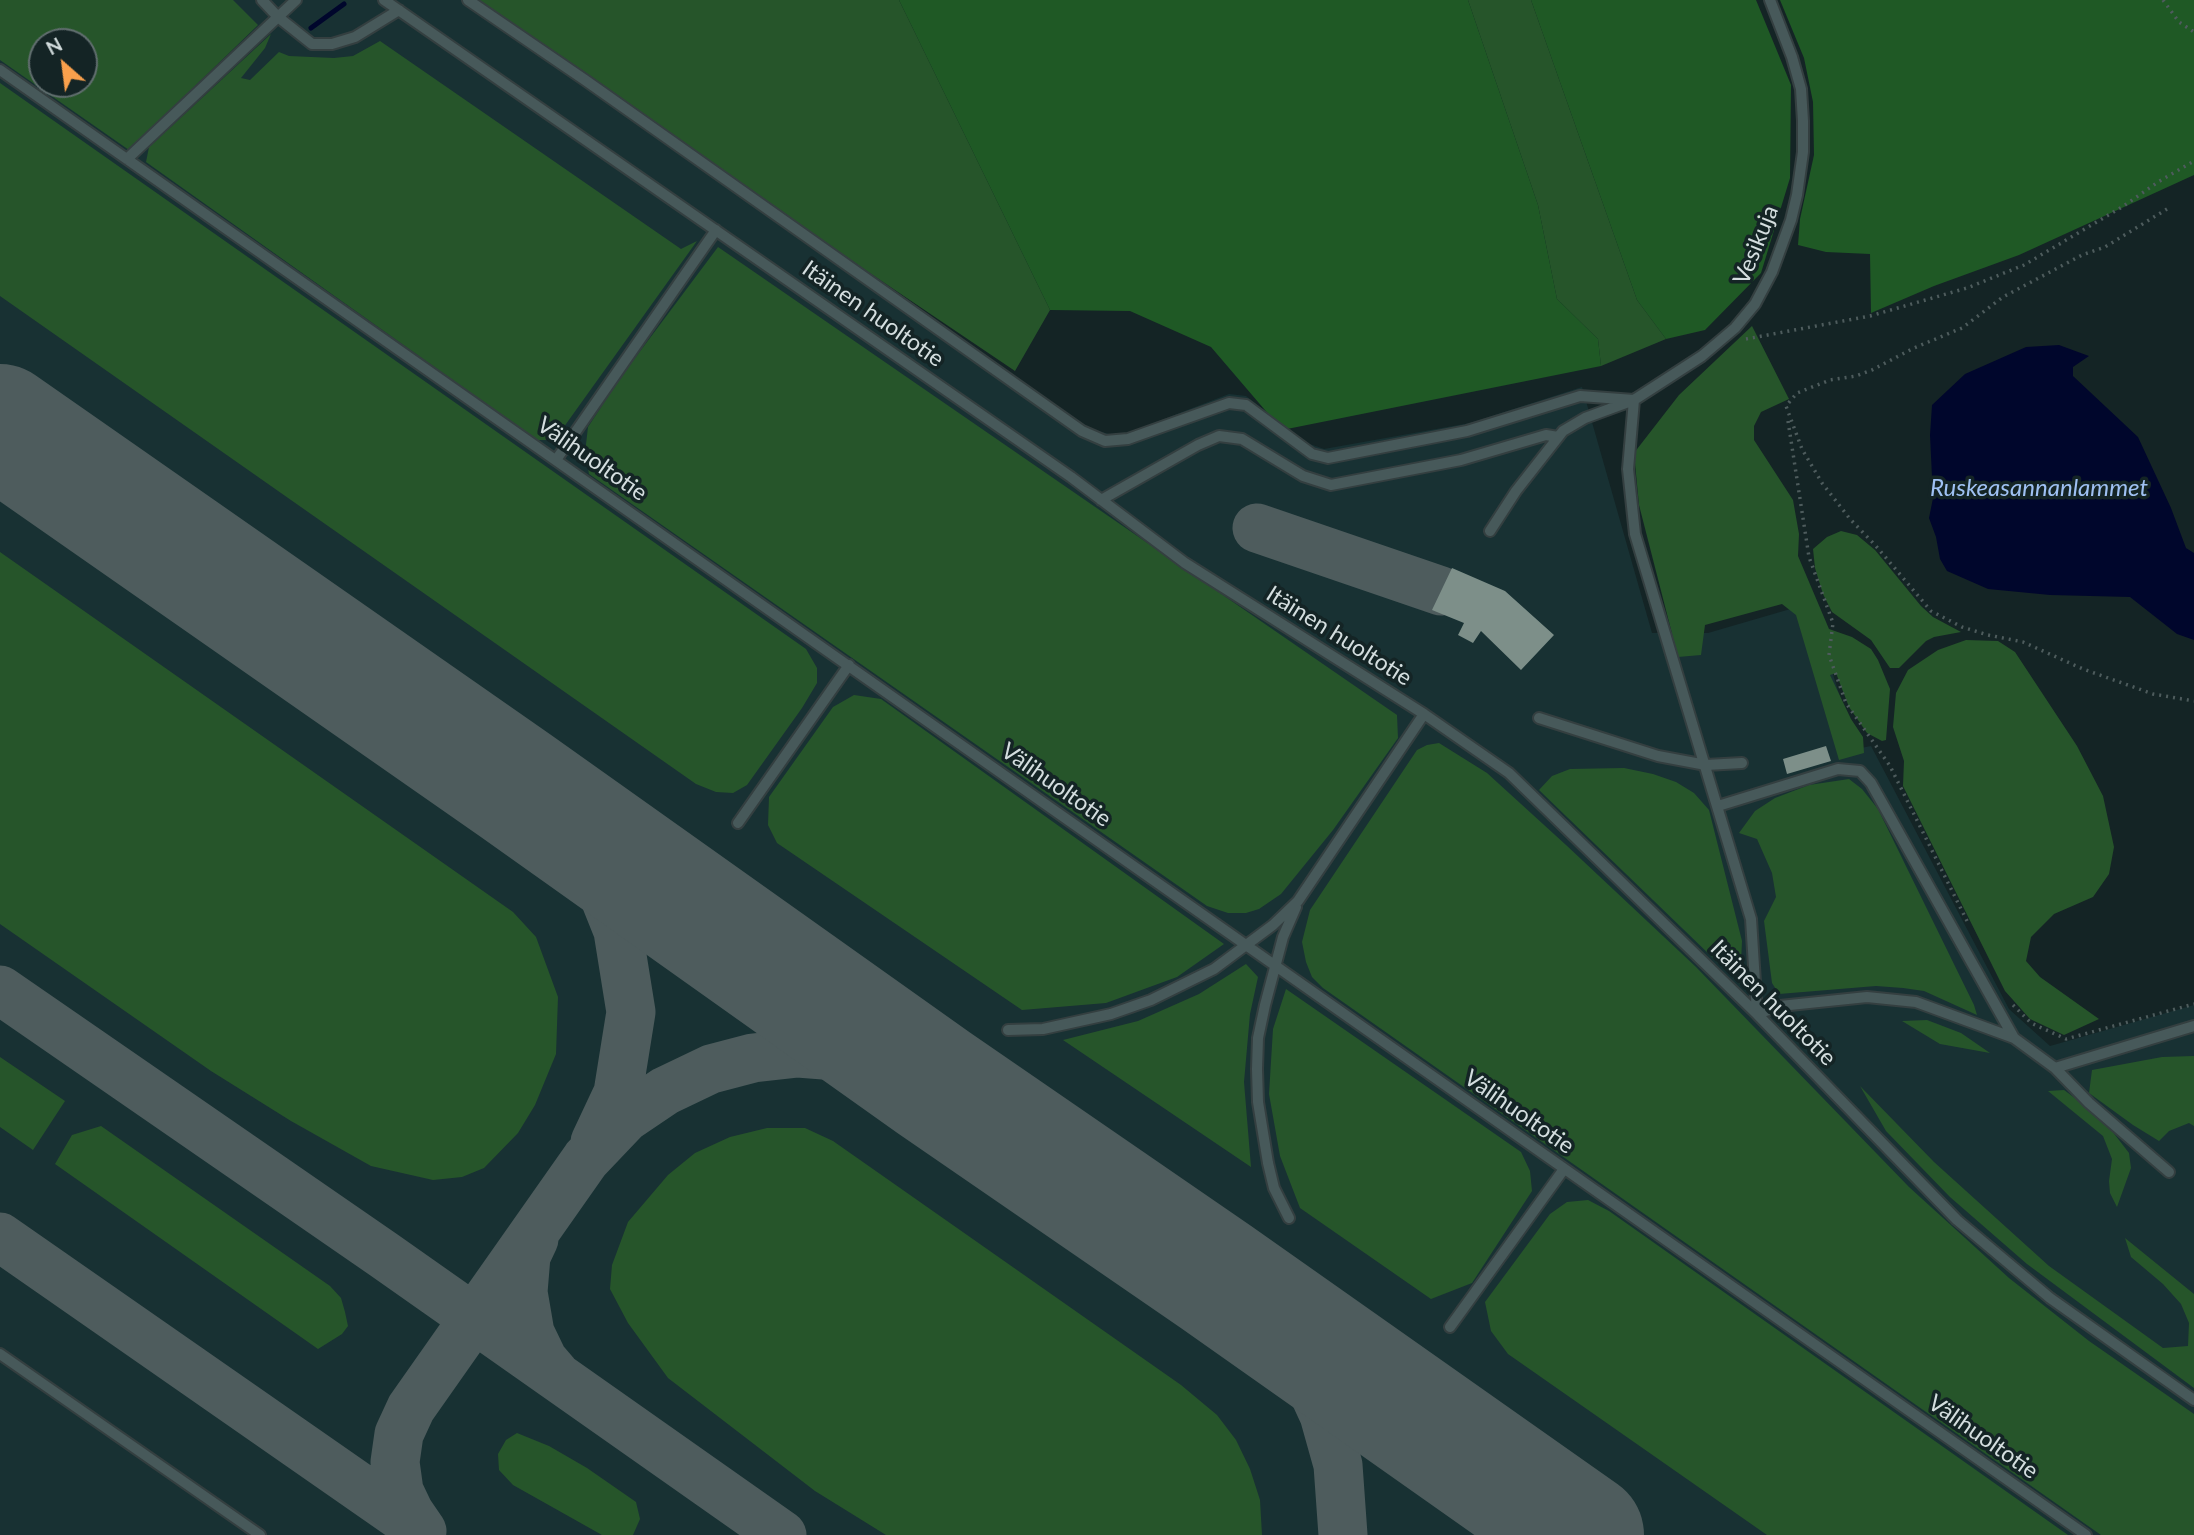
<!DOCTYPE html>
<html>
<head>
<meta charset="utf-8">
<style>
  body { margin:0 }
  #map { position:relative; width:2194px; height:1535px; overflow:hidden; background:#142425; font-family:Lato,sans-serif }
  canvas { display:block }
  .north { position:absolute; left:28px; top:28px; width:70px; height:70px; box-sizing:border-box; background:#142425; border:2px solid #616e6f; border-radius:50%; rotate:332deg; font-size:19px; font-weight:700; line-height:28px; text-align:center; color:#d4dedf }
  .north::after { content:''; display:block; margin:auto; width:24px; height:32px; background:#f9a04c; clip-path:polygon(50% 0,100% 100%,50% 72%,0 100%) }
</style>
</head>
<body>
<div id="map">
<canvas width="2194" height="1535"></canvas>
<div class="north">N</div>
</div>
<script>
const ctx = document.querySelector('canvas').getContext('2d');
ctx.lineJoin = 'round';
function fillPath(path, color) {
  ctx.fillStyle = color;
  ctx.fill(path, 'evenodd');
}
function shape(rows) {
  const path = new Path2D();
  for (const r of rows) {
    path.moveTo(r[0], r[1]);
    for (let i = 2; i < r.length; i += 2) path.lineTo(r[i], r[i + 1]);
  }
  return path;
}
function strokePath(path, color, width, dash) {
  ctx.strokeStyle = color;
  ctx.lineWidth = width;
  ctx.lineCap = dash ? 'butt' : 'round';
  ctx.setLineDash(dash || []);
  ctx.stroke(path);
}
function drawText(font, color, halo, rows, align = 'center') {
  ctx.font = font + ' Lato,sans-serif';
  ctx.lineWidth = 7;
  ctx.setLineDash([]);
  ctx.textBaseline = 'middle';
  ctx.strokeStyle = halo;
  ctx.fillStyle = color;
  for (const [text, x, y, turn = 0] of rows) {
    ctx.save();
    ctx.translate(x, y);
    ctx.rotate((+turn || 0) * Math.PI / 180);
    ctx.textAlign = isNaN(turn) ? turn : align;
    if (halo) ctx.strokeText(text, 0, 0);
    ctx.fillText(text, 0, 0);
    ctx.restore();
  }
}
const built = shape([
  [0,0,472,0,1091,429,1113,435,1130,432,1229,394,1246,396,1307,443,1324,449,1470,423,1582,387,1652,633,1708,633,1811,603,1856,749,1871,746,2009,1009,2050,1046,2194,1005,2194,1535,0,1535],
  [42,42,84,42,84,84,42,84]
]);
const green = shape([
  [0,0,233,0,258,25,129,150,0,60],
  [42,42,84,42,84,84,42,84],
  [473,0,899,0,1050,310,1015,371,800,226],
  [1468,0,1531,0,1637,300,1666,339,1601,366,1598,339,1557,299,1538,205],
  [271,34,265,48,241,78,250,80,279,52,289,56,334,58,353,56,380,41,681,249,697,241,561,431,548,440,537,440,146,162,149,147],
  [0,83,806,649,817,668,817,683,802,708,747,785,733,793,716,792,696,784,0,296],
  [718,247,1397,715,1398,738,1333,830,1281,894,1259,909,1246,913,1228,913,1207,906,589,474,585,453,588,427,620,378],
  [1752,326,1789,399,1761,412,1754,426,1754,440,1793,500,1799,534,1798,556,1829,629,1852,637,1871,649,1878,660,1890,689,1886,740,1882,741,1867,733,1849,707,1836,673,1830,675,1851,719,1863,737,1864,753,1839,760,1796,615,1782,604,1705,625,1701,655,1678,657,1639,505,1634,453,1679,395],
  [1841,531,1857,535,1875,550,1921,606,1933,617,1961,632,1934,637,1926,641,1899,668,1890,668,1871,640,1832,612,1823,594,1815,568,1813,549,1827,537],
  [0,552,513,912,536,937,558,997,556,1054,535,1105,518,1133,484,1168,462,1177,433,1180,371,1166,291,1121,211,1071,0,924],
  [1966,640,1998,641,2015,652,2077,746,2103,796,2114,847,2109,874,2093,897,2054,914,2031,937,2026,961,2040,977,2099,1019,2064,1035,2030,1019,2005,991,1903,786,1904,761,1893,727,1896,693,1908,670,1938,650],
  [854,695,881,699,1224,944,1177,977,1106,1003,1022,1010,777,843,768,825,769,797,833,707],
  [1439,743,1487,773,1566,845,1696,967,1909,1187,2009,1278,2089,1341,2194,1414,2194,1535,2101,1535,1323,988,1312,977,1306,962,1302,942,1310,910,1417,750,1427,745],
  [1624,768,1653,774,1676,782,1694,793,1709,810,1742,941,1740,984,1539,790,1552,776,1570,769],
  [1849,779,1862,789,1878,809,1974,1005,1977,1015,1924,991,1903,988,1876,986,1779,994,1772,983,1764,921,1776,897,1772,873,1757,839,1739,833,1755,811,1775,798,1809,785],
  [1246,964,1258,977,1250,1014,1244,1082,1251,1167,1063,1040,1138,1021,1199,994],
  [1286,989,1521,1152,1530,1171,1532,1191,1472,1283,1431,1299,1300,1208,1280,1156,1269,1094,1273,1029],
  [1927,1020,1961,1033,1990,1053,1940,1044,1902,1021],
  [2194,1056,2194,1126,2189,1123,2169,1131,2159,1141,2133,1125,2089,1093,2092,1070,2162,1057],
  [0,1057,65,1101,33,1150,0,1127],
  [1860,1086,1934,1162,2049,1266,2163,1348,2188,1346,2189,1323,2181,1304,2163,1284,2131,1257,2125,1238,2194,1294,2194,1388,2027,1264,1950,1197,1886,1131],
  [2064,1090,2102,1118,2129,1153,2131,1168,2117,1207,2110,1193,2109,1181,2112,1159,2103,1136,2048,1091],
  [101,1126,330,1286,341,1298,345,1312,348,1326,342,1334,318,1349,55,1164,72,1135],
  [767,1128,805,1128,833,1141,1181,1385,1217,1415,1236,1440,1250,1469,1260,1500,1262,1535,886,1535,815,1491,668,1378,628,1323,610,1289,612,1265,628,1222,668,1175,695,1153,730,1137],
  [1588,1200,1609,1211,2068,1535,1767,1535,1508,1354,1491,1331,1485,1302,1550,1214,1567,1202],
  [517,1433,549,1446,587,1468,636,1502,640,1519,633,1535,602,1535,513,1485,499,1470,498,1454,506,1440]
]);
const forest = shape([
  [899,0,1468,0,1538,205,1557,299,1598,339,1601,366,1282,430,1211,347,1130,311,1050,310],
  [1531,0,1756,0,1791,85,1790,178,1761,273,1705,330,1666,339,1637,300],
  [1780,0,2194,0,2194,175,2019,255,1934,286,1871,313,1870,254,1826,252,1798,245,1800,219,1814,155,1813,102,1804,58]
]);
const water = shape([
  [2059,345,2089,356,2073,367,2073,376,2138,437,2171,508,2186,548,2194,553,2194,640,2177,634,2130,597,2050,595,1988,589,1947,571,1940,559,1936,537,1929,518,1933,498,1930,435,1932,405,1965,374,2026,347]
]);
const stream = shape([
  [311,28,344,4]
]);
const taxiway = shape([
  [1257,528,1441,591],
  [516,786,557,827,600,886,618,931,631,1012,618,1093,595,1142],
  [0,990,384,1255,782,1535],
  [0,1237,421,1530],
  [534,1239,526,1256,523,1292,530,1333,543,1360,555,1374],
  [1216,1277,1273,1328,1301,1365,1324,1415,1338,1465,1343,1535],
  [422,1531,409,1512,399,1491,395,1462,399,1434,411,1408,586,1159,625,1118,665,1091,711,1069,753,1058,798,1053,837,1056,882,1064,934,1083]
]);
const runway = shape([
  [0,426,516,786,934,1083,1216,1277,1582,1535]
]);
const building = shape([
  [1452,568,1505,591,1554,635,1521,670,1481,631,1473,643,1458,635,1464,623,1432,610],
  [1826,746,1831,761,1787,774,1783,759]
]);
const path = shape([
  [2163,0,2179,22,2194,32],
  [2167,209,2105,247,2082,255,2003,297,1962,328,1914,348,1872,370,1856,376,1830,380,1797,393,1786,406,1802,449,1822,483,1850,519,1876,546,1931,611,1962,627,1988,635,2023,642,2083,669,2153,694,2194,701],
  [1746,339,1870,316,1967,288,2024,265,2122,207,2158,182,2194,161],
  [1788,421,1809,557,1833,623,1829,655,1846,703,1890,766,1969,925],
  [2013,1005,2031,1023,2066,1039,2194,1004]
]);
const lane = shape([
  [262,0,278,17,312,44,332,44,355,37,399,10],
  [384,0,1071,477,1185,563,1424,714,1509,773,1757,1014,1957,1220,2050,1298,2194,1400],
  [468,0,585,80,1082,431,1105,441,1128,439,1229,403,1246,405,1312,454,1328,458,1467,431,1580,396,1634,400,1628,469,1635,534,1751,919,1757,1014,1780,1006,1867,997,1916,1002,2014,1038],
  [0,70,2086,1535],
  [127,159,296,0],
  [556,460,716,230],
  [1101,500,1198,445,1219,436,1242,439,1303,476,1331,485,1461,460,1546,435,1558,437],
  [1490,531,1516,491,1563,431,1585,418,1634,400,1702,356,1735,328,1755,304,1772,272,1791,220,1797,195,1803,152,1803,121,1801,89,1792,57,1770,0],
  [1539,718,1658,756,1706,765,1742,763],
  [1718,806,1838,769,1860,771,1871,783,2014,1038,2055,1068,2089,1103,2169,1172],
  [738,823,849,665],
  [1008,1030,1043,1029,1111,1014,1151,1000,1214,969,1273,925,1298,901,1424,714],
  [2055,1068,2194,1026],
  [1289,1218,1274,1188,1268,1163,1258,1102,1257,1069,1258,1038,1265,1005,1283,937,1296,907],
  [1450,1327,1564,1169],
  [0,1354,260,1535]
]);
const streetNames = [
  ["Vesikuja",1756,245,-68],
  ["Itäinen huoltotie",873,314,35],
  ["Välihuoltotie",592,459,35],
  ["Itäinen huoltotie",1339,636,32],
  ["Välihuoltotie",1056,785,35],
  ["Itäinen huoltotie",1773,1003,45],
  ["Välihuoltotie",1519,1112,35],
  ["Välihuoltotie",1983,1437,35]
];
const waterNames = [
  ["Ruskeasannanlammet",2039,488]
];
fillPath(built, '#183133');
fillPath(green, '#26552a');
fillPath(forest, '#1f5925');
fillPath(water, '#00062c');
strokePath(stream, '#00062c', 5);
strokePath(taxiway, '#4e5c5d', 49);
strokePath(runway, '#4e5c5d', 124);
fillPath(building, '#7d8f89');
strokePath(lane, '#343f40', 14);
strokePath(path, '#4e5c5d', 3.5, [2, 5]);
strokePath(lane, '#47595a', 10);
drawText('23px', '#d4dedf', '#142425', streetNames);
drawText('italic 24px', '#9fc1f3', '#142425', waterNames);
</script>
</body>
</html>
